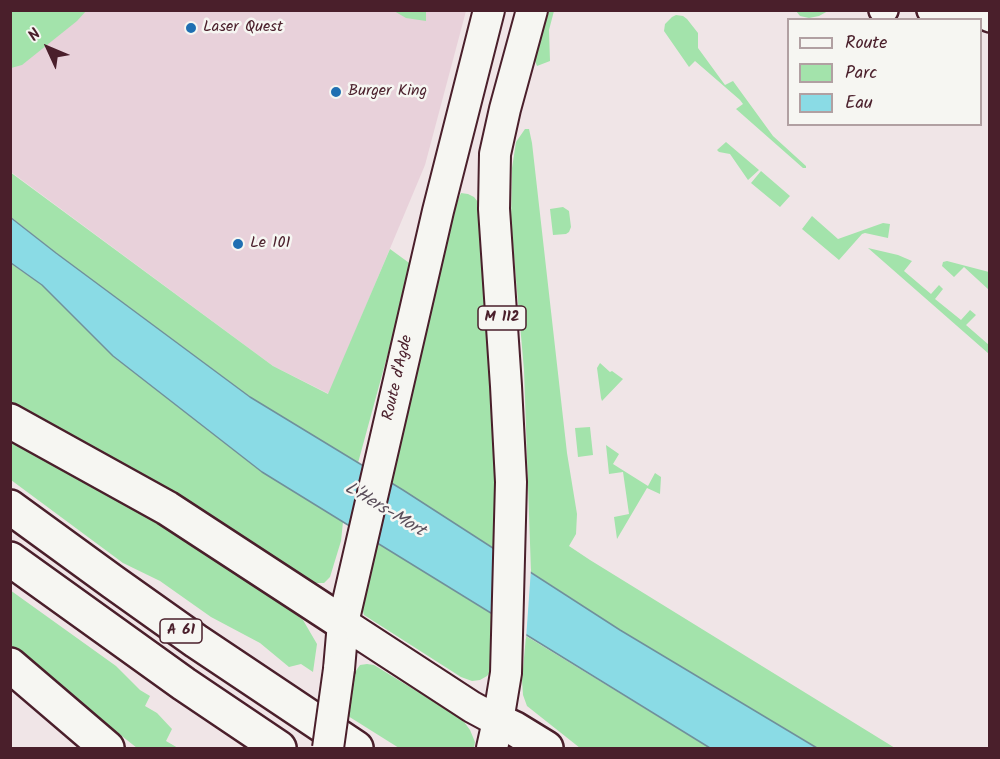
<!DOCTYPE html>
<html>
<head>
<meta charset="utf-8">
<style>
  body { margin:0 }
  #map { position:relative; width:1000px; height:759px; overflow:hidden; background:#f0e5e7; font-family:Kalam,sans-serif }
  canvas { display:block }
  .frame { position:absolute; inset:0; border:12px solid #4a1f2b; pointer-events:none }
  .legend { position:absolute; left:787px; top:18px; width:195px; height:108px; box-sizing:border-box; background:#f6f6f2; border:2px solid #b1a0a2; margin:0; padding:8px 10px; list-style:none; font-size:18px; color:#4a1f2b }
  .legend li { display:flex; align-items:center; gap:12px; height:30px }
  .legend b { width:30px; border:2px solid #b1a0a2 }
  .north { position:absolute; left:18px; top:18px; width:60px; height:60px; -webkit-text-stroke:4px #f6f6f2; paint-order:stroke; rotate:314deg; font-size:16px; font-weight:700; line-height:24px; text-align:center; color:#4a1f2b }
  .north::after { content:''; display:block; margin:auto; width:21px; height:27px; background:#4a1f2b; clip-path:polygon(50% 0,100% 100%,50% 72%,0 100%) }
</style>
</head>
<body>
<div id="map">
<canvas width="1000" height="759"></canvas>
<div class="frame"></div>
<ul class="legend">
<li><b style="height:8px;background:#f6f6f2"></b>Route</li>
<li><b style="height:16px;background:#a3e3ab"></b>Parc</li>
<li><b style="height:16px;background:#8adbe5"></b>Eau</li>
</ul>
<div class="north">N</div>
</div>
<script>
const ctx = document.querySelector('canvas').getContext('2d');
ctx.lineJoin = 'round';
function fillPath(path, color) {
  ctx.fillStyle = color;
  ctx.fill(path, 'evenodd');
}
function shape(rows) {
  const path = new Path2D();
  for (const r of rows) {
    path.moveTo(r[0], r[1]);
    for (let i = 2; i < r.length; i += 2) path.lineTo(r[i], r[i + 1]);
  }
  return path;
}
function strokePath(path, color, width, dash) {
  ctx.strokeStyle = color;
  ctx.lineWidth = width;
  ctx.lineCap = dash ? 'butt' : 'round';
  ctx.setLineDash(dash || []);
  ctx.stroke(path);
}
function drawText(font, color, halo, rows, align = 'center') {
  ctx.font = font + ' Kalam,sans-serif';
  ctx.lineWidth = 5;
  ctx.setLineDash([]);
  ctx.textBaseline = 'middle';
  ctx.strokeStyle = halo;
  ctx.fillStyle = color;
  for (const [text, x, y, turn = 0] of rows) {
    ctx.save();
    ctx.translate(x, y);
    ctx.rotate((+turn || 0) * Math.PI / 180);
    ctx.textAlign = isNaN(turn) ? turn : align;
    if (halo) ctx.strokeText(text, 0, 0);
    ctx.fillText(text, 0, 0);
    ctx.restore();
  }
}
const built = shape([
  [60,11,466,11,425,165,329,394,273,366,11,172,10,62]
]);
const green = shape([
  [10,11,11,10,86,11,77,21,22,65,11,68],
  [394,11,426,11,426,21,406,18],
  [547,11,554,11,549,30,550,61,537,66,535,61,536,49],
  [796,11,828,11,819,16,809,18,800,16],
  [676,15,683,16,687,19,698,33,698,48,725,85,733,81,773,136,806,166,806,168,803,168,736,109,743,104,740,100,695,61,689,67,664,31,665,24,672,17],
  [525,129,529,129,532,143,567,453,577,514,576,534,569,546,590,560,895,748,817,748,620,630,531,572,524,370,511,222,512,168,516,142],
  [726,142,759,170,748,180,730,154,719,152,717,150],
  [761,171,790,196,780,207,751,183],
  [10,172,273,366,328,394,390,249,412,265,358,463,250,397,56,253,11,217],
  [461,193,468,194,474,197,478,202,497,482,497,550,389,482,455,208],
  [563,207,569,211,571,227,569,232,566,234,553,235,550,209],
  [812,216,838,239,883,223,890,224,888,238,865,233,862,234,839,260,802,229],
  [868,248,898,255,912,261,904,271,931,294,939,285,943,289,935,299,961,320,970,310,976,315,966,325,989,345,989,354],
  [947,261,989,272,989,290,964,267,954,277,942,266,943,262],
  [10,263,42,285,113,356,262,472,343,522,341,541,330,577,324,583,310,583,132,471,11,402],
  [600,363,610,372,612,371,623,379,602,401,601,398,597,368],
  [590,427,593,455,578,457,575,428],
  [11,435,104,489,196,547,266,593,303,620,317,644,313,672,301,664,289,667,260,643,211,617,160,581,123,563,11,480],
  [606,445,619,454,613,464,648,486,655,473,661,477,660,494,647,488,617,539,614,517,629,514,623,472,609,474],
  [374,541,495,616,493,668,487,676,480,680,472,681,461,677,364,615,362,608],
  [10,590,116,666,140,690,150,696,145,706,157,713,172,729,166,741,178,748,137,748,46,676,11,645],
  [526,636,710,748,580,748,527,706,523,695,522,680],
  [367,664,374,665,462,719,470,730,475,742,474,748,399,748,348,716,355,672,360,665]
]);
const water = shape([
  [10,217,56,253,250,397,403,490,620,630,817,748,710,748,262,472,113,356,42,285,11,263,10,217]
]);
const pier = shape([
  [497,547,531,569,526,639,495,620]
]);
const secondary = shape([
  [883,10,884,10],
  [931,10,954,20],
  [972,10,990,18]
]);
const primary = shape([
  [343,623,472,707,498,721],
  [339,669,343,623,438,211,489,10],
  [492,748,498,721,506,673,511,482,506,386,494,209,495,154,505,109,532,10]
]);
const highway = shape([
  [10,421,167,508,343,623],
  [10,507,113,582,196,641,356,748],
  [10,559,184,684,279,748],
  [10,665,107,748],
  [498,721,515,729,546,748]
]);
const primaryBridge = shape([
  [328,748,339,669]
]);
const markers = [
  [191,28,6,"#1f6fb2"],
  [336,92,6,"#1f6fb2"],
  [238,244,6,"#1f6fb2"]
];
const shields = [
  [502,318,48],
  [181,631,42]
];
const shieldNames = [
  ["M 112",502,318],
  ["A 61",181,631]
];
const poiNames = [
  ["Laser Quest",203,28],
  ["Burger King",348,92],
  ["Le 101",250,244]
];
const streetNames = [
  ["Route d'Agde",399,378,-77]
];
const waterNames = [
  ["L'Hers-Mort",384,511,31]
];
fillPath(built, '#e8d1da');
fillPath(green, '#a3e3ab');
fillPath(water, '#8adbe5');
strokePath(water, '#70909b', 1.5);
fillPath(pier, '#f0e5e7');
strokePath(secondary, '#4a1f2b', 32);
strokePath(primary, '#4a1f2b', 34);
strokePath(highway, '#4a1f2b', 38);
strokePath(secondary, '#f6f6f2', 27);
strokePath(primary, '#f6f6f2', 30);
strokePath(highway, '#f6f6f2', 33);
strokePath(primaryBridge, '#4a1f2b', 34, []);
strokePath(primaryBridge, '#f6f6f2', 30);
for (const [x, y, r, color] of markers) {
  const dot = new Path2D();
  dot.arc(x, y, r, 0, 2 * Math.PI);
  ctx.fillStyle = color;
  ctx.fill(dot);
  strokePath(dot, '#f6f6f2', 2);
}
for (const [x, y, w] of shields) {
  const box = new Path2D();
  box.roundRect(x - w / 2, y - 12, w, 24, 4.5);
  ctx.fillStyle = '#f6f6f2';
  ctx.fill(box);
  strokePath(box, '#4a1f2b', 1.5);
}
drawText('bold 15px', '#4a1f2b', null, shieldNames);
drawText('16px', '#4a1f2b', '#f6f6f2', poiNames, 'left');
drawText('16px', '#4a1f2b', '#f6f6f2', streetNames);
drawText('italic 18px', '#5a4e5a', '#f6f6f2', waterNames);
</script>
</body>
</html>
